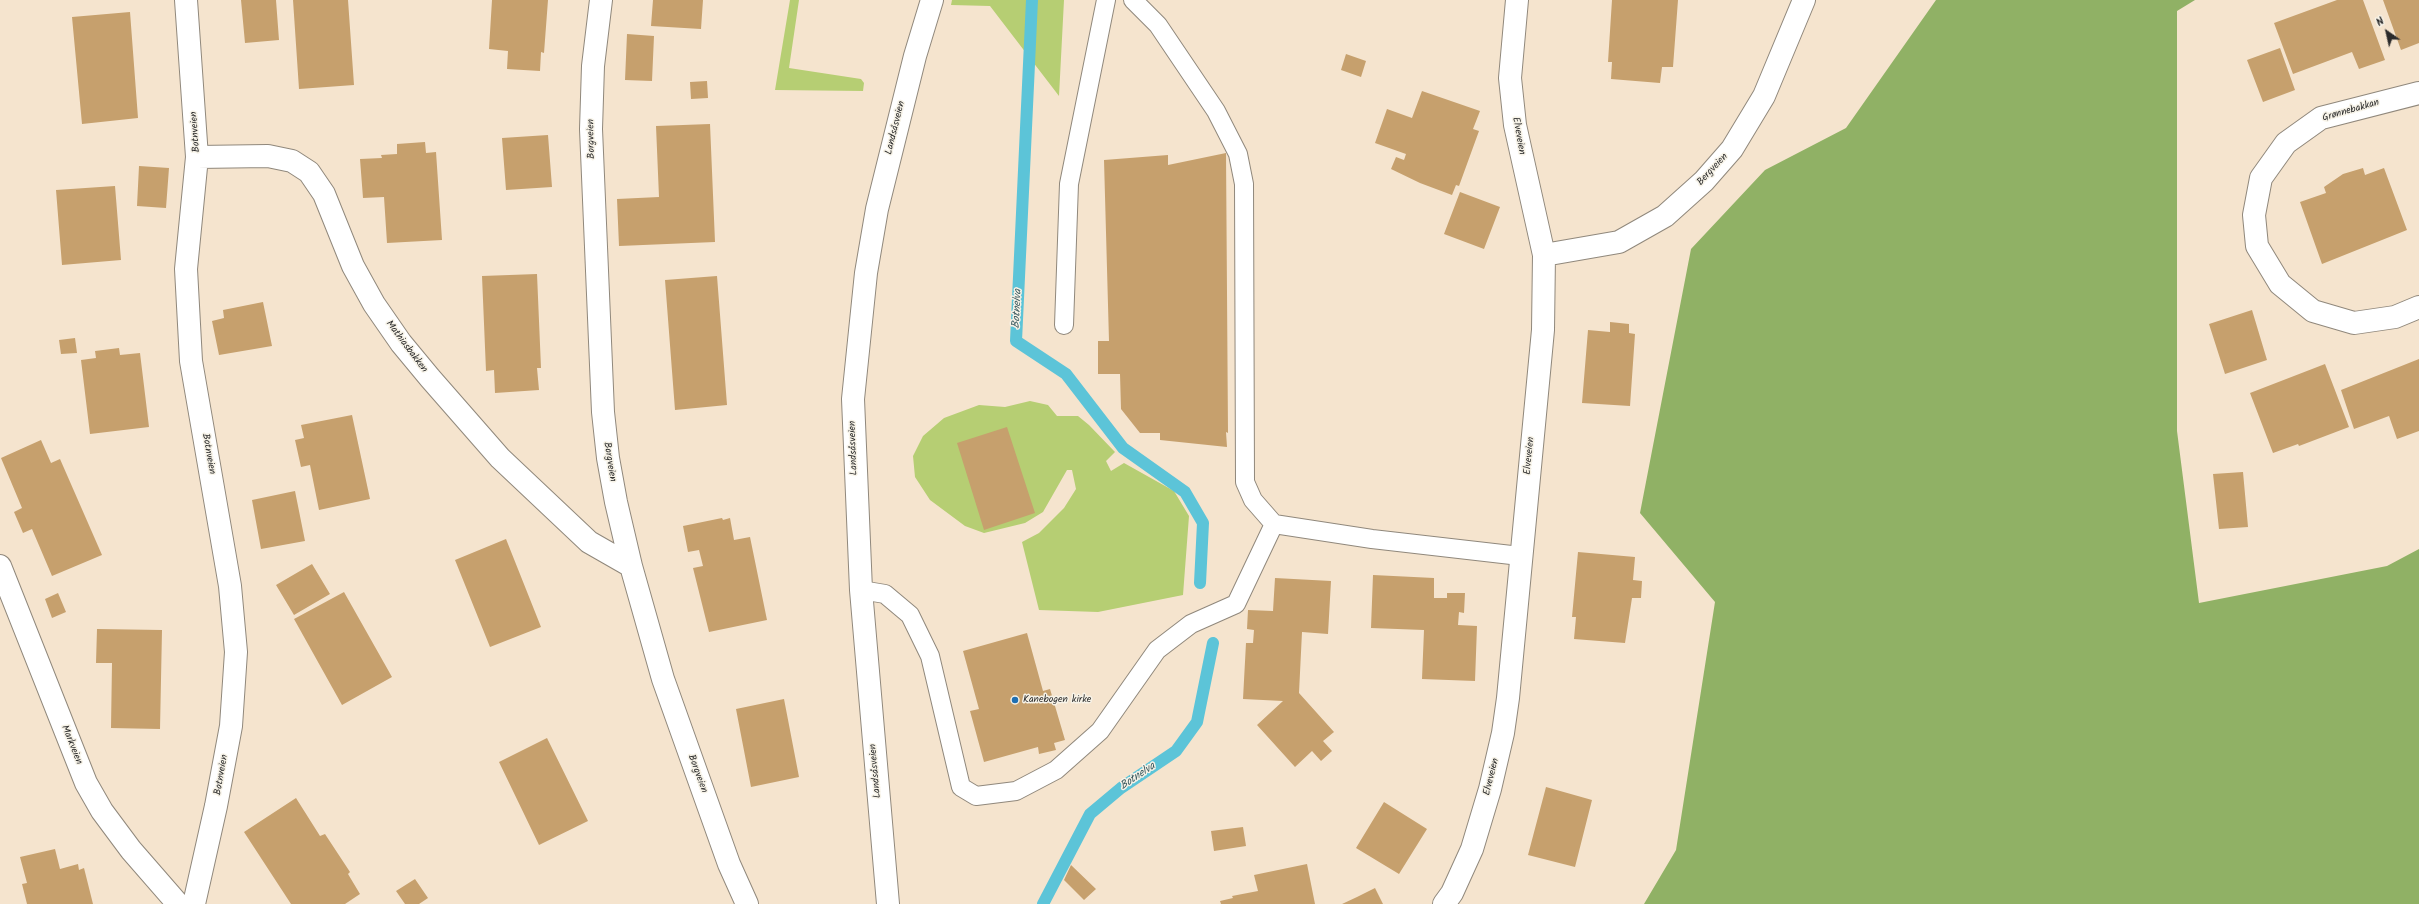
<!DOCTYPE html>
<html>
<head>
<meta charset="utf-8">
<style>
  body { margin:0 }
  #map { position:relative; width:2419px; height:904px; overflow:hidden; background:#f5e4ce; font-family:Kalam,sans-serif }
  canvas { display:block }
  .north { position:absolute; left:2367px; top:12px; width:40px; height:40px; -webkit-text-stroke:3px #f7f3e8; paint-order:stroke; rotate:326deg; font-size:11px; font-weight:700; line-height:16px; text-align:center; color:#2b2b2b }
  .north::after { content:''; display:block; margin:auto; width:14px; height:18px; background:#2b2b2b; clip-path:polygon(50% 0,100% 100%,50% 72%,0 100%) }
</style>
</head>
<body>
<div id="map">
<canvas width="2419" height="904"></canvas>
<div class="north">N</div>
</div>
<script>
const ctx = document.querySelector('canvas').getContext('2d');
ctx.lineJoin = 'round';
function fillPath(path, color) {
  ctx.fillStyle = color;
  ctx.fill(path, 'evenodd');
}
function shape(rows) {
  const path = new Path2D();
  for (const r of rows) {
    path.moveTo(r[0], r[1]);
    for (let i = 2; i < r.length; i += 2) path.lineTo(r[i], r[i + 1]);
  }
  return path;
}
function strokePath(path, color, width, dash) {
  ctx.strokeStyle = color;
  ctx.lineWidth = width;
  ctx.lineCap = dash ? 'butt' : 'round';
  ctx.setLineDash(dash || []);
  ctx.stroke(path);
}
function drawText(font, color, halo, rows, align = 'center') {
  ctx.font = font + ' Kalam,sans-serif';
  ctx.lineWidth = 3;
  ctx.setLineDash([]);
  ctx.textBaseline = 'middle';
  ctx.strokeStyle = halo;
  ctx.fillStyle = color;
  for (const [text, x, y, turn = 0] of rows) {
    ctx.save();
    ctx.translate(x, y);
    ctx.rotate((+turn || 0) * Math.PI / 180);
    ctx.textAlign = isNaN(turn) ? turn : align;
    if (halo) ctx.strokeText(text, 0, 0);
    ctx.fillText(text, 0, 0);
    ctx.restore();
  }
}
const green = shape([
  [790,0,799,0,789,68,861,79,864,83,863,91,775,90],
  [952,0,1064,0,1059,96,990,6,951,5],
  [1030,401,1048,405,1057,416,1078,416,1089,425,1115,452,1106,461,1111,471,1124,463,1174,491,1189,516,1183,595,1098,612,1039,610,1022,542,1039,533,1064,508,1076,489,1072,470,1067,470,1043,512,1025,523,984,533,965,526,930,500,915,477,913,456,923,436,944,418,979,405,1005,407]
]);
const forest = shape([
  [1936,0,2195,0,2177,11,2177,431,2199,603,2387,566,2419,549,2419,904,1644,904,1676,850,1715,602,1640,513,1691,249,1765,170,1846,128]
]);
const stream = shape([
  [1032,0,1016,341,1066,374,1123,448,1185,492,1203,523,1200,583],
  [1043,904,1090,814,1121,788,1176,751,1197,722,1213,643]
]);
const building = shape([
  [241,0,276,0,279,40,245,43],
  [293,0,348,0,354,85,299,89],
  [492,0,548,0,544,53,541,52,540,71,507,69,508,51,489,49],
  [653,0,703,0,701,29,651,26],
  [1612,0,1678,0,1673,67,1662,67,1660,83,1611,79,1612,62,1608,62],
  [2337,0,2363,0,2385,60,2359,69,2352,52,2293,74,2274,23],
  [2383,0,2419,0,2419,43,2401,50],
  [130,12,138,118,82,124,72,17],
  [627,34,654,36,652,81,625,80],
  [2280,48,2295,90,2263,102,2247,60],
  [1346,54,1366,61,1361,77,1341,70],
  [707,81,708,98,691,99,690,82],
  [1422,91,1480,111,1473,129,1479,131,1459,186,1456,185,1452,195,1420,183,1391,169,1396,157,1404,160,1406,154,1375,143,1387,109,1412,118],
  [710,124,715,242,619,246,617,199,659,197,656,126],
  [548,135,552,187,506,190,502,138],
  [425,142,426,153,436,152,442,240,387,243,384,197,363,198,360,159,382,158,381,155,397,154,397,144],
  [1226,153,1228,433,1226,432,1227,447,1160,440,1160,433,1140,433,1121,409,1120,374,1098,374,1098,341,1109,341,1104,160,1168,155,1168,165],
  [139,166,169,168,166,208,137,206],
  [2363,168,2365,175,2384,168,2407,230,2322,264,2300,202,2326,193,2324,187,2343,174],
  [115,186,121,260,62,265,56,190],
  [1460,192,1500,207,1484,249,1444,234],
  [537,274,541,368,537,368,539,390,495,393,494,370,486,371,482,276],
  [717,276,727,405,675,410,665,280],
  [263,302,272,346,219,355,212,321,224,318,223,310],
  [2252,310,2267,360,2225,374,2209,324],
  [1610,322,1629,324,1629,333,1635,334,1630,406,1582,403,1588,330,1610,332],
  [75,338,77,353,61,354,59,340],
  [119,348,120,355,140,353,149,427,90,434,81,360,96,358,95,351],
  [2419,359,2419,431,2397,439,2389,416,2354,429,2341,390],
  [2325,364,2349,427,2299,446,2298,444,2273,453,2250,393],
  [352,415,370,499,319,510,310,465,301,467,295,440,304,438,301,425],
  [1007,427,1035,513,984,530,957,443],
  [41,440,51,463,60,459,102,555,52,576,32,529,23,533,14,512,22,508,1,458],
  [2243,472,2248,527,2219,529,2213,474],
  [295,491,305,541,261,549,252,500],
  [722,518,723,520,730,518,734,540,750,537,767,620,709,632,693,568,703,566,699,550,688,552,683,526],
  [506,539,541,627,490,647,455,560],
  [1578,552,1635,557,1633,580,1642,581,1641,598,1632,598,1625,643,1574,639,1576,617,1572,617],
  [312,564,330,594,294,615,276,585],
  [1373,575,1434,578,1434,598,1447,598,1447,593,1465,593,1464,613,1459,612,1458,625,1477,626,1475,681,1422,679,1424,630,1371,628],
  [1275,578,1331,581,1328,634,1302,632,1299,693,1334,732,1323,741,1332,751,1321,761,1312,751,1295,767,1257,725,1283,701,1243,699,1246,643,1253,643,1254,630,1247,629,1248,610,1273,611],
  [344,592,392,677,342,705,294,619],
  [58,593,66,612,52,618,45,599],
  [97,629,162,630,160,729,111,728,112,663,96,663],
  [1027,633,1043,691,1050,689,1065,740,1054,743,1056,750,1039,754,1038,747,984,762,970,711,979,709,963,651],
  [784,699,799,777,751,787,736,709],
  [547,738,588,821,539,845,499,762],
  [1546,787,1592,800,1575,867,1528,855],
  [296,798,320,836,325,834,350,872,348,874,360,894,345,904,291,904,244,832],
  [1384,802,1427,829,1399,874,1356,848],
  [1243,827,1246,846,1214,851,1211,831],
  [55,849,60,869,78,864,79,870,84,868,93,904,27,904,22,884,27,883,20,857],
  [1307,864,1315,904,1221,904,1220,901,1233,898,1232,896,1258,891,1254,875],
  [1071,865,1096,889,1084,900,1064,880],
  [415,879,428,898,419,904,405,904,396,891],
  [1375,888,1383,904,1342,904,1357,897]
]);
const service = shape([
  [1133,0,1158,25,1216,111,1238,154,1244,184,1245,482,1253,500,1274,524],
  [1064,325,1069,184,1106,0],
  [861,590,885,594,910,615,930,656,961,787,976,796,1016,791,1056,770,1100,731,1157,650,1191,624,1236,604,1274,524,1372,539,1520,556]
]);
const minor = shape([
  [186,0,197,157,186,269,191,361,230,586,236,652,231,726,216,806,194,904],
  [601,0,593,66,591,129,603,412,608,458,616,502,631,566,663,679,729,864,747,904],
  [2419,93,2321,118,2286,143,2261,178,2254,215,2257,246,2280,284,2313,311,2354,323,2395,317,2419,307],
  [197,157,268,156,292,161,309,172,324,194,353,266,374,304,401,343,430,378,500,458,589,542,631,566],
  [1544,255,1619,242,1665,216,1704,181,1732,149,1764,96,1804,0],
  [0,566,86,783,102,811,131,850,178,904],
  [1444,904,1452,893,1472,849,1490,789,1503,733,1508,698,1543,330,1544,255,1515,125,1510,78,1517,0]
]);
const tertiary = shape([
  [888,904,861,590,853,399,866,273,877,209,915,56,932,0]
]);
const markers = [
  [1015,700,4,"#1f6fb2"]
];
const streetNames = [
  ["Grønnebakkan",2351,111,-16],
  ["Landsåsveien",896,128,-76],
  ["Botnveien",196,132,-94],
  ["Elveveien",1518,136,80],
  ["Borgveien",592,139,-91],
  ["Bergveien",1713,170,-47],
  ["Mathiasbakken",406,347,53],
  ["Landsåsveien",854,448,-92],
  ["Botnveien",208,454,80],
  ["Elveveien",1530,456,-84],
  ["Borgveien",609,462,81],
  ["Markveien",71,745,68],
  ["Landsåsveien",876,771,-95],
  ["Borgveien",697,774,70],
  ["Botnveien",222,775,-80],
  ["Elveveien",1492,777,-76]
];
const poiNames = [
  ["Kanebogen kirke",1023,700]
];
const waterNames = [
  ["Botnelva",1018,309,-87],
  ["Botnelva",1138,777,-34]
];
fillPath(green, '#b6ce73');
fillPath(forest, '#90b165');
strokePath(stream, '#5cc4d8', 12);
fillPath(building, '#c6a06d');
strokePath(service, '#90887c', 20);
strokePath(minor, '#90887c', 24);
strokePath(tertiary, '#90887c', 24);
strokePath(service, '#fff', 18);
strokePath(minor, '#fff', 22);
strokePath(tertiary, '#fff', 22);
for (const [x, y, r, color] of markers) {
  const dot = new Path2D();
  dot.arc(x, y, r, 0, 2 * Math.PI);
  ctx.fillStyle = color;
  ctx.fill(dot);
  strokePath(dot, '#f7f3e8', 1.5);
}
drawText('10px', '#2b2b2b', '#f7f3e8', streetNames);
drawText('10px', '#2b2b2b', '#f7f3e8', poiNames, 'left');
drawText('italic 11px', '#3a595f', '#f7f3e8', waterNames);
</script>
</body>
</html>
